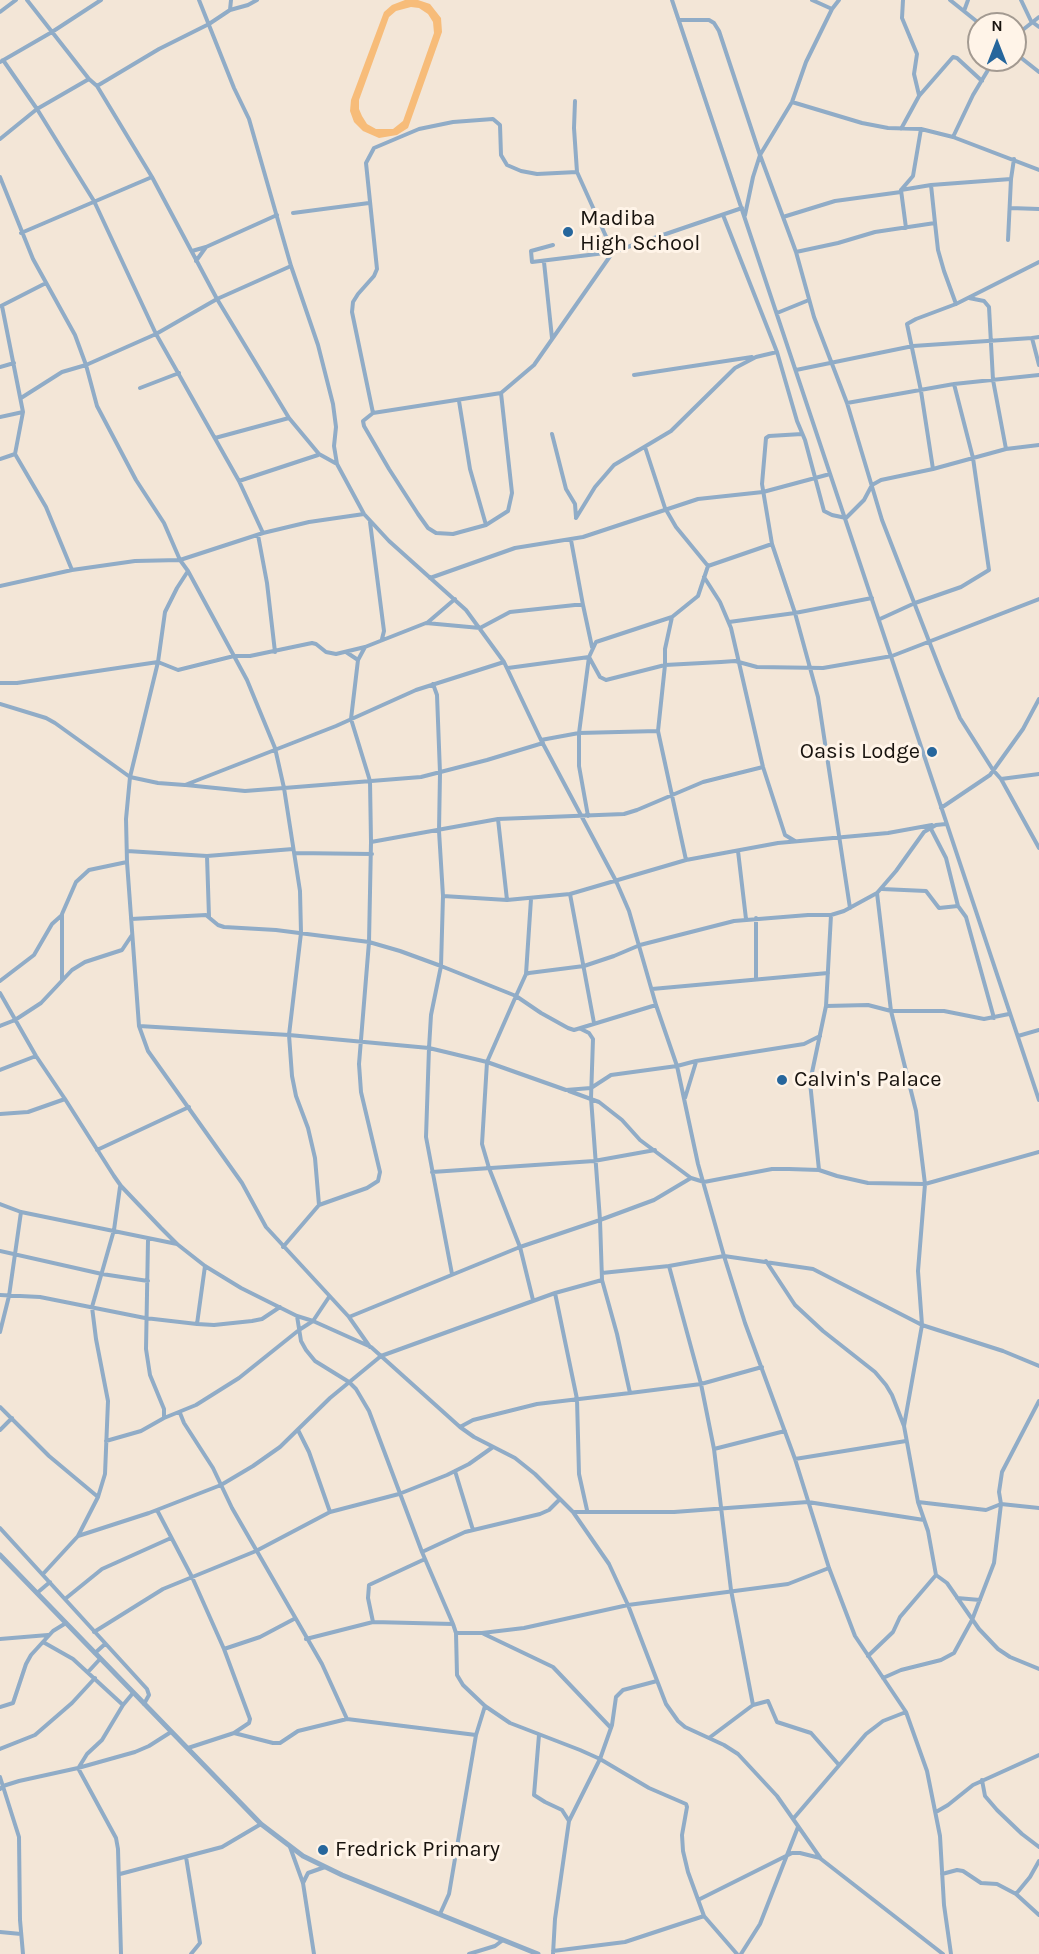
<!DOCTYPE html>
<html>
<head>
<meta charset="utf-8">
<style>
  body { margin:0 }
  #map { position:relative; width:1039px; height:1954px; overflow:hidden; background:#f3e6d7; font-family:Karla,sans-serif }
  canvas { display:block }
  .north { position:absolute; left:967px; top:12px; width:60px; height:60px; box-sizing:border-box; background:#fff4e8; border:2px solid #a39a91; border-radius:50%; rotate:0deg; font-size:16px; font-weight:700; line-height:24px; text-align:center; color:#18130e }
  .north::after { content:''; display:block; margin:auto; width:21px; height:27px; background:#26669c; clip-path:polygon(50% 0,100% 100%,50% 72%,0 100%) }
</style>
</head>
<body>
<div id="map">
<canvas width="1039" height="1954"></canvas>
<div class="north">N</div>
</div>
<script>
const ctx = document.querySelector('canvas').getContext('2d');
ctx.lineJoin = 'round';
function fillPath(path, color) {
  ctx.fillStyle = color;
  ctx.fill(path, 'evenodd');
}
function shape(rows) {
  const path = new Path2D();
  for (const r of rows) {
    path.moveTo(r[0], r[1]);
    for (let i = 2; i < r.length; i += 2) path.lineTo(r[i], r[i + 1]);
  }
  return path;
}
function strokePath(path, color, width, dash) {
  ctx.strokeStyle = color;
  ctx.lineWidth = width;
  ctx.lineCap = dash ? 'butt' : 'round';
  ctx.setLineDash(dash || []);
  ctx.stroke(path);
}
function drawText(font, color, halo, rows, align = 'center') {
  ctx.font = font + ' Karla,sans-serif';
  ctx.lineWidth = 6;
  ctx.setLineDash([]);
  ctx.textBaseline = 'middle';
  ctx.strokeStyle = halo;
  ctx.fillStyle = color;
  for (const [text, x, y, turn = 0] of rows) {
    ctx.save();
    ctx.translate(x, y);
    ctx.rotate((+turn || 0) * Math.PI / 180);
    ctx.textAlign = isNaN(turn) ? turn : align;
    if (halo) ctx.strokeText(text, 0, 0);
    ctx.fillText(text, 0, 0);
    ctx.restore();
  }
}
const green = shape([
  [405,0,418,0,430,4,441,18,442,32,408,128,397,135,379,138,363,131,354,122,350,111,351,100,384,12,392,5],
  [411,7,419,8,428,14,433,22,434,33,403,121,393,129,376,129,367,124,362,116,359,109,359,100,389,17,396,11]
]);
const minor = shape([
  [27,0,89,79],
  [199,0,234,88,249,119,291,266,318,345,333,404,336,427,334,446,337,464,364,514,389,541,466,610,504,662,541,740,616,881,629,911,656,1005,677,1066,698,1164,724,1256,745,1323,795,1459,829,1568,855,1636,906,1712,927,1771,940,1836,944,1905,951,1954],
  [672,0,1039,1100],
  [812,0,832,9],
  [903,0,902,18,917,54,914,74,919,95],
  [950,0,980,24],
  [1021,0,1031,21,1039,27],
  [230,10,231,0],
  [964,11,968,0],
  [0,12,16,0],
  [679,20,709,20,714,23,719,31,760,155,796,252,814,317,847,403,882,520,941,672,960,718,993,770,1001,779,1039,848],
  [1015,36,1039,17],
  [1015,53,1039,72],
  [3,60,37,109,94,201,156,334,239,481,263,533],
  [0,62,52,32,101,0],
  [97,86,152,177,217,299,289,418,319,454,337,464],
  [792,102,862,123,888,128,921,129,953,137,1039,170],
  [901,129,919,96,953,57,957,58,982,81],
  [953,137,973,95,994,60],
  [0,139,37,109,89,79,97,86,159,49,209,24,230,10,248,5,257,0],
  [0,177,33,259,75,335,86,365,97,406,136,480,164,523,180,560,263,533,309,522,364,514],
  [931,185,935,223],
  [901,190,931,185,1011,179],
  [1010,208,1039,209],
  [293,213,369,203],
  [723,215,777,352],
  [745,215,753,177,760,155,792,102,806,62,832,9,839,0],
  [783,217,835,201,901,192],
  [906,228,901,190,913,176,921,129],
  [21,233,152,177],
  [1008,240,1011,179,1014,159],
  [553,245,531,251,532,262,613,252,742,208],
  [192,251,206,247,277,215],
  [796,252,838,243,875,232,935,223,938,250,944,271,956,304],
  [196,261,206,247],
  [544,262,552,338],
  [969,298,984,301,989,307,993,380,1006,449],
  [1,306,46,283],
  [2,306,23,412,15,454,46,507,72,570],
  [777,313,809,300],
  [1039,337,1032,338,1039,365],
  [0,367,14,363],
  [796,370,913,346,1032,338],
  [634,375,752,357],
  [140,388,179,373],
  [501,393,512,493,508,511,486,525,453,534,436,533,428,528,418,514,389,469,364,426,363,421,373,413,501,393,534,365,613,252,577,172,574,128,575,101],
  [21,398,62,372,86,365,156,334,217,299,291,266],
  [459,401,470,469,486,525],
  [847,403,954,384,1039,375],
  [373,413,352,312,353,302,358,294,374,276,377,269,366,163,374,148,419,129,453,122,493,119,500,125,501,155,507,165,521,171,537,174,577,172],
  [0,417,23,412],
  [552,434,566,489,575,504,576,517],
  [802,434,769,436,766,438,762,484,772,544,795,613,818,697,850,908],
  [215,438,289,418],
  [645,447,665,508,676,527,708,566],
  [0,459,15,454],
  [933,469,921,391,907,324,916,319,956,304,1039,262],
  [239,481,318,455],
  [576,518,595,487,614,465,671,431,735,368,756,357,777,352,797,421,805,440,824,511,832,515,846,518,864,500,872,485,881,480,933,469,1006,449,1039,445],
  [370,522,384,631,382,639],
  [258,535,267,583,275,652],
  [571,540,583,605],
  [704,577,720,602,731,628,763,767,785,835,795,841],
  [430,578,515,548,583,537,698,499,763,492,830,474],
  [0,586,72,570,135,561,180,560,188,571,177,588,165,612,158,662,130,777,126,819,127,862,139,1026,148,1051,242,1183,266,1227,349,1317,370,1347],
  [672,617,665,649,665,665,658,731,686,860],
  [880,619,915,603,961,587,989,570,973,458,954,384],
  [729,622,795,613,872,598],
  [427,623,455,599],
  [365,647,358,660,351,719,370,781,371,842],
  [346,652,358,660],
  [508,668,589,657,600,677,606,680,665,665,721,662,735,661,757,667,823,668,892,656,1039,599],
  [0,683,17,683,158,662,178,670,234,656,250,656,312,643,316,644,326,652,336,654,365,647,426,623,480,628,510,612,575,605,583,605,592,647],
  [433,684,437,695,440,773,439,831,443,896],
  [0,704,46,718,55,723,130,777,158,783,185,785,336,726,416,690,504,662],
  [541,740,579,733,658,731],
  [1001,779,1039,774],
  [186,785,245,791,284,788,275,748,247,680,188,571],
  [941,808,990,775,1023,729,1039,699],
  [588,816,579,766,579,733,589,657,596,642,672,617,698,596,708,566,772,544],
  [498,819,507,900],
  [930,827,946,858,958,906,966,917,994,1018],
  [127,851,207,856,293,849],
  [738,851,746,919],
  [294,853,372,854],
  [207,856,209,917],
  [882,889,926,891,939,908,958,906],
  [877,893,891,1011,916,1111,925,1184,918,1271,922,1325,904,1426],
  [756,918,756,979],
  [131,919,206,915,218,925,224,927,276,930,369,942,400,951,441,966,443,896,507,900,570,894],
  [526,974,531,899],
  [62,980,62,914,76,882,89,870,127,862],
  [0,981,34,955,52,924,62,915],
  [652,989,828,973],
  [0,993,36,1056,65,1099,114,1176,121,1186,161,1228,177,1244,205,1266,241,1288,297,1316,313,1321,371,1347,460,1427,474,1437,515,1458,535,1474,573,1512,609,1564,628,1605,666,1704,678,1721,685,1727,724,1745,738,1754,777,1796,821,1859,943,1954],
  [826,1006,868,1005,891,1011,944,1011,984,1019,1009,1014],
  [594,1023,570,894,686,860,778,843,888,833,932,825],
  [0,1026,15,1020,41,1003,72,970,85,962,122,950,132,935],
  [139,1026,289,1035,429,1048,431,1015,441,966,516,996,526,974,529,973,584,966,614,956,640,945,734,921,808,915,831,915,844,911,877,893,896,871,924,832,936,825,946,824],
  [1018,1036,1039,1030],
  [0,1070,36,1056],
  [569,1091,599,1102,622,1120,640,1140,691,1178,704,1182,772,1169,789,1169,819,1170,837,1176,868,1183,925,1184,1039,1152],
  [685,1098,696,1062],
  [0,1114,28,1112,65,1099],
  [97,1150,189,1107],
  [819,1170,810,1082,826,1006,831,915],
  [432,1172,594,1161,655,1150],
  [0,1204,21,1212],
  [319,1205,315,1158,308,1128,296,1096,292,1076,289,1035,301,933,300,891,284,788,421,777,487,760,543,743],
  [148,1240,146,1349,150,1375,164,1409,164,1418],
  [283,1247,319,1205,367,1188,378,1181,380,1172,361,1092,359,1064,369,942,371,842,498,819,624,814,637,810,703,782,763,767],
  [0,1251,102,1274,148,1281],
  [766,1261,795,1305,823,1331,875,1372,886,1385,892,1395,904,1426,918,1502,928,1531,936,1575,900,1617,893,1632,868,1656],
  [602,1273,669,1266],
  [452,1274,426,1137,429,1048,487,1062,566,1090,591,1088,611,1075,677,1066,696,1061,804,1044,820,1036],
  [602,1280,600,1220,654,1200,691,1178],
  [0,1295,40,1297,145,1318,197,1324,214,1325,252,1321,262,1319,280,1307],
  [533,1300,520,1247,489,1168,482,1144,487,1062,516,996,541,1013,568,1028,574,1030,656,1005],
  [297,1316,301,1341,306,1350,315,1361,349,1382,356,1389,369,1411,422,1552,453,1624,456,1633,457,1675,463,1685,485,1706,510,1723,580,1750,600,1759,649,1788,686,1804,687,1807,682,1835,683,1851,688,1872,704,1916,737,1954],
  [349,1317,520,1247,600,1220,591,1098,593,1039,589,1033,581,1029],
  [197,1324,205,1266],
  [0,1332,9,1296,21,1212,177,1244],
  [630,1393,701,1384,762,1367],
  [0,1407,49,1456,98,1497],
  [180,1413,184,1423,213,1468,232,1508,322,1664,347,1719,298,1731,280,1743,273,1743,234,1733],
  [460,1427,473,1420,537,1404,630,1393,617,1334,602,1280,555,1293],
  [0,1430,12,1418],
  [298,1430,309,1452,330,1512],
  [106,1441,141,1431,164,1418,196,1405,239,1378,299,1330,313,1321,329,1297],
  [714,1449,785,1431],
  [795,1459,906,1441],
  [455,1471,473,1530],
  [918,1502,986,1510,1001,1504,1039,1508],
  [157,1510,192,1577,224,1649,250,1719,249,1723,234,1733,188,1748],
  [574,1512,674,1512,808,1502,924,1520],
  [0,1528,147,1689,149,1695,144,1704],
  [78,1536,149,1513,221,1485,253,1466,280,1447,330,1398,381,1356,555,1293,577,1399,579,1474,587,1510],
  [422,1552,465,1532,540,1514,549,1510,560,1499],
  [43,1574,78,1536,98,1497,105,1474,108,1401,96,1339,92,1307,114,1230,120,1187],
  [936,1575,947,1583,979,1629,998,1649,1010,1657,1039,1669],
  [37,1593,50,1582],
  [957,1598,980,1600],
  [65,1599,102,1569,171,1538],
  [373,1622,368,1598,369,1585,425,1559],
  [94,1632,163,1589,256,1551,330,1512,399,1494,447,1475,469,1464,493,1447],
  [456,1633,482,1633,524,1628,628,1605,788,1584,829,1568],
  [484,1634,553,1667,611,1728],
  [0,1639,48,1635],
  [306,1639,373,1622,453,1624],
  [43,1642,73,1659,123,1705],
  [224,1649,260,1637,294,1619],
  [95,1653,105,1644],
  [88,1672,100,1659],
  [883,1678,901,1670,941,1660,954,1653,972,1620,994,1563,1001,1504,999,1492,1002,1472,1039,1401],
  [753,1705,731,1590,714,1449,701,1384,669,1266,724,1256,813,1269,922,1325,1003,1351,1039,1366],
  [0,1707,13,1703,26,1664,31,1655,53,1631,66,1623],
  [347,1719,476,1735],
  [539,1735,534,1795,545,1802,562,1810,569,1821],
  [709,1738,753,1705,768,1701,777,1722,811,1733,839,1765],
  [0,1749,35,1735,72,1703,95,1678],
  [79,1767,87,1754,102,1740,123,1705,133,1693],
  [78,1768,116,1838,118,1849,121,1954],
  [0,1777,19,1837,20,1920,23,1954],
  [982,1780,985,1796,997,1810,1022,1834,1039,1847],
  [0,1789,3,1786,19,1781,78,1768,135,1752,149,1746,171,1732],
  [936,1812,948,1805,973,1785,1039,1755],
  [793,1819,866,1734,883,1721,906,1712],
  [290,1847,303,1883,314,1954],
  [186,1857,200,1943,191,1954],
  [120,1874,222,1847,261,1824],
  [942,1874,957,1870,963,1871,981,1883,997,1884,1016,1894,1039,1915],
  [303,1883,308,1873,325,1867],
  [1016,1894,1030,1877,1039,1861],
  [700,1899,792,1853,800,1853,820,1858],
  [440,1914,449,1894,476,1735,485,1706],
  [0,1932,21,1934],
  [553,1951,625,1942,704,1916],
  [469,1954,495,1946,503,1940],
  [553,1954,555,1919,569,1821,600,1759,612,1725,616,1697,623,1690,657,1681],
  [741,1954,760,1924,798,1827]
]);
const tertiary = shape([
  [0,1555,261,1824,303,1856,342,1875,538,1954]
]);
const markers = [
  [568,232,6,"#26669c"],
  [932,752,6,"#26669c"],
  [782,1080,6,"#26669c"],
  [323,1850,6,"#26669c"]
];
const poiNames = [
  ["Madiba",580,219],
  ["High School",580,244],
  ["Oasis Lodge",920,752,"right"],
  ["Calvin's Palace",794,1080],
  ["Fredrick Primary",335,1850]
];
fillPath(green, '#f7bc79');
strokePath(minor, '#90acc7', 4);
strokePath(tertiary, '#90acc7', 5);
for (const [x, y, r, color] of markers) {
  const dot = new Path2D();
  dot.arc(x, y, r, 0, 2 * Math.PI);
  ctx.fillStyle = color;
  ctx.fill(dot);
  strokePath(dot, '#fff4e8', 2);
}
drawText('22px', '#18130e', '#fff4e8', poiNames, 'left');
</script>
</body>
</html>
